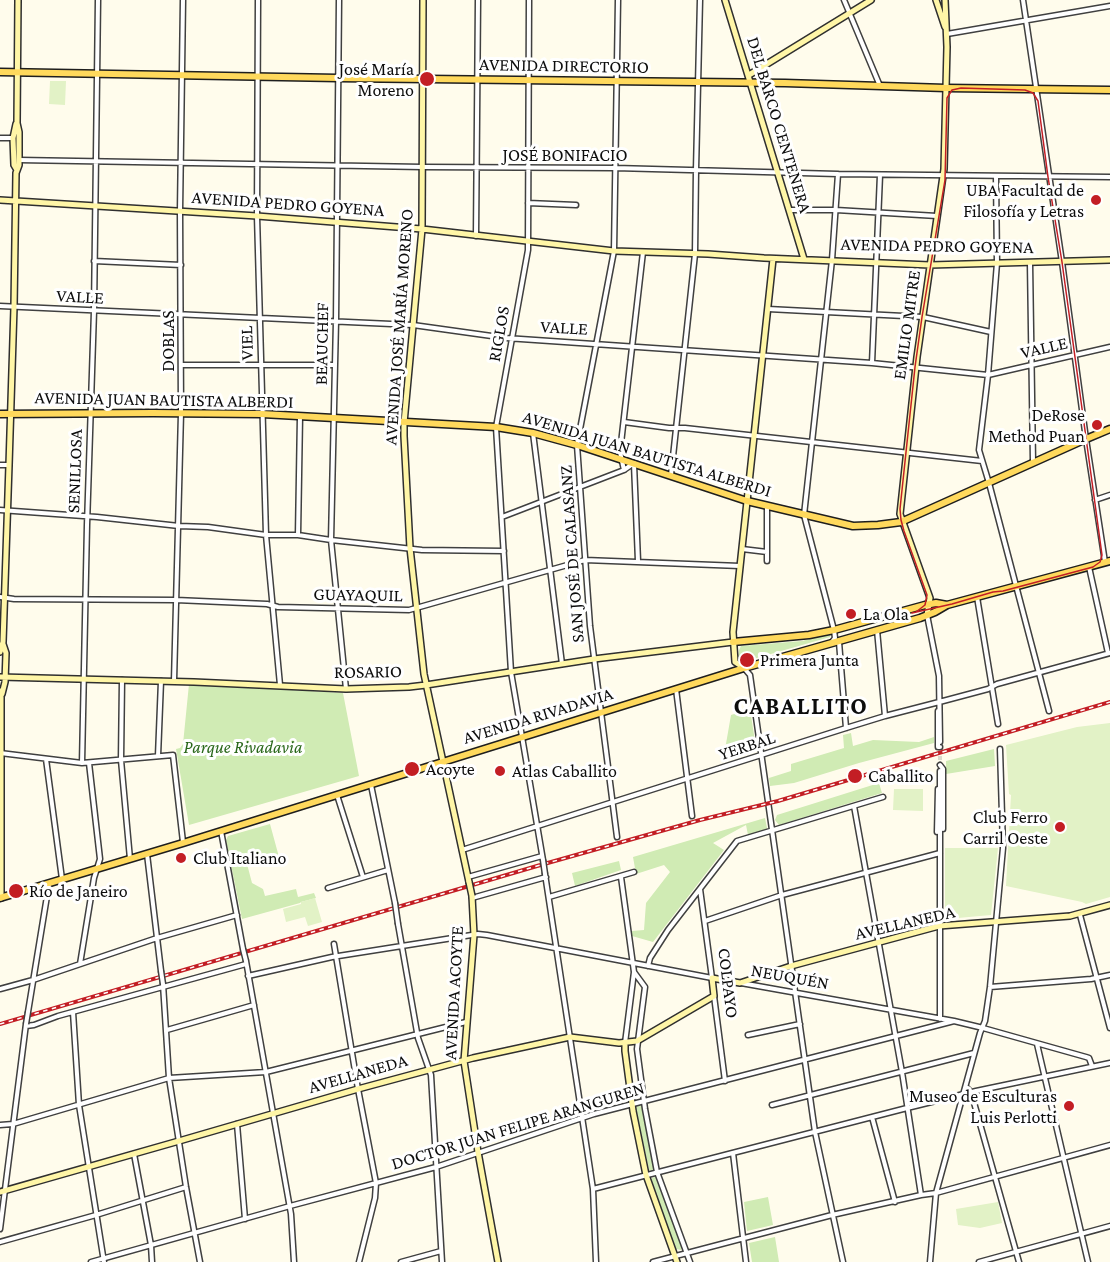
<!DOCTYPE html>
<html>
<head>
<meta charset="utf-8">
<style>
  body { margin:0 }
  canvas { display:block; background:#fffcec }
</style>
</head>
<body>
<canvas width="1110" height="1262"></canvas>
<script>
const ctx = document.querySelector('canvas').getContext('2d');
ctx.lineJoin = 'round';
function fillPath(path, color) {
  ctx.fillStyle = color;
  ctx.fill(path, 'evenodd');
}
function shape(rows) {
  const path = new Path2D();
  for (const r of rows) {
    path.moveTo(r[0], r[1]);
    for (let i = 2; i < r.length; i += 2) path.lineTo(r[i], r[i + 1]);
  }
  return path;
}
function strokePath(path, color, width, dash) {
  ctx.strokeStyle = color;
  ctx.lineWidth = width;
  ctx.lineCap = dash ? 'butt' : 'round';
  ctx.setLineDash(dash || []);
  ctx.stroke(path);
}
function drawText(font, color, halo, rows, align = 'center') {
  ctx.font = font + ' "Crimson Pro",serif';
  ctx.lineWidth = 6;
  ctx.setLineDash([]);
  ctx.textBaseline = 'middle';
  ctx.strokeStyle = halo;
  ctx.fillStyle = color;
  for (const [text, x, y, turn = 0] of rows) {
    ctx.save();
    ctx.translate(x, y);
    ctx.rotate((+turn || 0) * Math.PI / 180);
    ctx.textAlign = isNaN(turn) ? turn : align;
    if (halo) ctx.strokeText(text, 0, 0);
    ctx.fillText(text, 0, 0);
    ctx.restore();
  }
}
const green = shape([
  [829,634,831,634,830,637,743,662,739,661,738,658,739,650,741,646,802,641],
  [189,684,343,693,359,776,189,825,176,749,180,748,183,744],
  [750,709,756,748,754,751,723,761,731,715],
  [851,733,853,746,873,740,919,742,934,737,934,743,859,763,794,783,770,786,769,778,791,771,791,764,844,748,843,735],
  [994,749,995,766,946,774,946,761],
  [879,783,882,793,779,825,775,820,777,815],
  [765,818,767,828,766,830,748,835,746,825,713,843,724,850,653,942,632,936,632,931,644,930,646,903,670,872,664,865,636,874,633,857],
  [270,824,279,857,247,864,252,883,263,889,265,896,296,889,298,897,314,893,316,898,301,902,300,903,242,919,226,840,228,836],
  [619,861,621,870,575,886,572,873],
  [638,1105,643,1107,655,1169,652,1171,649,1170,636,1108],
  [655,1177,657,1177,682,1247,681,1250,676,1249,651,1180,652,1178],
  [768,1197,773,1225,747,1231,744,1202],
  [775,1237,779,1262,752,1262,749,1243]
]);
const pitch = shape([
  [50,81,66,81,65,105,49,104],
  [1110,723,1110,897,1086,904,1082,902,1006,886,1011,795,1009,794,1006,745,1077,727],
  [894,789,923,789,923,811,893,810],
  [945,848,998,848,991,915,947,919,945,918],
  [315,898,322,922,308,926,305,917,286,922,283,909,301,904,301,902],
  [998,1202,1002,1223,980,1228,958,1225,956,1209]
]);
const streetTunnel = shape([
  [940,766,940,746]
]);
const street = shape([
  [258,0,257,216,266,535,280,685],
  [339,0,336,321,331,540,346,689],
  [529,0,528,250,496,427,511,672,543,860],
  [844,0,880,86],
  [1023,0,1062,262,1086,439,1105,562],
  [947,34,1110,6],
  [0,138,13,138],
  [19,160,423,167,615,168,838,174,1110,177],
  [996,176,997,263,988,375,979,450,989,483,1049,711],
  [528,203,576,205],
  [790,210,836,210,937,216],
  [476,236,478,0],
  [94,261,181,265],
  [1030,263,1033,462],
  [0,306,413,325,506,338,872,363,988,375,1110,347],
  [768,309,923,317,991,332],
  [872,363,880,175],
  [182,365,335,365],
  [624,422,669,428,685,428,982,461],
  [533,433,562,664],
  [634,464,638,561],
  [0,465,9,465],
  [624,470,620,452,643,252],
  [671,475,695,254,696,170,700,0],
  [1095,500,1110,495],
  [0,510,97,517,179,526,208,527,266,535,298,535,331,540,422,550,504,551],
  [502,517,624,470,634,463],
  [298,535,300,416],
  [742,549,767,552],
  [767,561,767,506],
  [1089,567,1108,653],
  [0,597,14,599,176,600,267,604,278,607,409,610,585,560,740,566],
  [977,597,998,724],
  [927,615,939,676,940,742],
  [877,630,885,716],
  [832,642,835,638,834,630,804,515,832,260,838,174],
  [839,642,846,728],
  [744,668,750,675,751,682,815,1132,843,1262],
  [122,680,121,760,130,859],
  [174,681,181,413,180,211,183,0],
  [676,689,692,816],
  [938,711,938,747,940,747],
  [0,753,82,763,173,755,183,842],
  [158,756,161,681],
  [46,759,62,879],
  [82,763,87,525,94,311,98,0],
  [940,765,943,769,943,829],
  [371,785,395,903],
  [337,795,363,877],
  [854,806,902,1072,921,1195],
  [221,831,243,949],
  [937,832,938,789],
  [617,837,590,626,577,445,614,251,618,0],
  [462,850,846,728,885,716,943,701,988,689,997,684,1110,653],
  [147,854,161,971],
  [545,874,593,1189,596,1262],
  [468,877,542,856],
  [621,877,634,972,625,1043],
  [328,888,388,870],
  [549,897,634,872],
  [472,898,546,877],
  [1080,915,1110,1028],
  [705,921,782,895,940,853],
  [398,924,418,1038,431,1075,442,1262],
  [334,944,358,1089,376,1183,375,1198,359,1262],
  [246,961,291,1214,294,1262],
  [80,964,94,878,100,859,89,763],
  [648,966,650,958,668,930,737,841,883,797],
  [634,972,645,987,637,1049,645,1109,657,1172,690,1262],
  [248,976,332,957,478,934,487,935,712,978,700,889],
  [741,983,954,1021,983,1028,1086,1057,1089,1058,1092,1066],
  [163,984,169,1078,186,1187,200,1262],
  [990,987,1091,979,1110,975],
  [0,989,33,980,157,938,237,915],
  [714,996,725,1081],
  [28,1012,49,884],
  [73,1012,79,1105,104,1262],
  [940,1019,940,771],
  [26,1026,34,1025,58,1016,246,964],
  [167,1030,254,1005],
  [748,1035,800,1024],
  [1037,1044,1088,1262],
  [966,1087,971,1092,1019,1262],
  [772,1105,974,1053],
  [872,1117,895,1202],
  [237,1124,245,1219],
  [0,1125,13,1124,169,1078,266,1072,466,1022],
  [733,1153,746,1262],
  [134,1154,151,1245,152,1262],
  [593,1189,907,1108,976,1091,1110,1063],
  [0,1229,26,1024],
  [0,1242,96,1215,186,1187],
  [91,1262,290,1206,436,1167,594,1114,954,1021],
  [401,1262,441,1251],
  [653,1262,832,1215,921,1195,936,1193,1110,1145],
  [930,1262,936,1193,980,1033,985,1021,990,987,1003,848,1000,749],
  [979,1262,1110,1226]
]);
const secondary = shape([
  [423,0,422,229,404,423,404,436,410,548,424,674,469,882],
  [725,0,804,259],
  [936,0,945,27],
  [749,75,871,0],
  [16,124,13,138,14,165,17,170],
  [0,200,257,216,422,229,614,251,708,254,764,258,930,265,1110,260],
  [927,615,930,598,900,514,917,357,944,169,947,47,945,0],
  [0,652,3,642,9,465,14,307,16,173,19,165,19,132,17,123,18,0],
  [744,668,735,662,733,632,773,259],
  [0,677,194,682,346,689,409,687,426,685,594,659,733,642],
  [0,691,1,696,1,898],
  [2,694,5,682,6,653,3,644],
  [472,896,474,935,464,1061,478,1152,498,1262],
  [625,1043,625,1051,633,1111,646,1175,677,1262],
  [0,1192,179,1141,358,1089,473,1058,570,1037,619,1043,637,1041,714,996,712,978,740,983,791,966,939,926,1070,916,1110,905]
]);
const primary = shape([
  [0,72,338,78,785,83,946,88,1110,90],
  [0,414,153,413,262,414,496,427,533,433,577,445,747,501,853,526,878,525,901,522,1086,439,1110,429],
  [733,642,809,635,834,630,925,605,936,603,947,605],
  [0,898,183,843,744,668,920,618,935,612,947,605,1110,561]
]);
const tram = shape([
  [912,613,952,604,993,592,1003,591,1093,567,1100,562,1102,555,1062,262,1048,177,1038,101,1033,93,1025,90,961,88,952,90,947,98,945,180,922,317,915,367,900,509,901,520,904,531,927,595,925,605,916,612]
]);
const rail = shape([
  [0,1024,537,866,700,820,778,801,1110,702]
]);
const streetBridge = shape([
  [543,860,545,874],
  [395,903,398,924],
  [243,949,246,961],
  [161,971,163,984],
  [26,1024,28,1012]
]);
const secondaryBridge = shape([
  [469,882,472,896]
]);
const markers = [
  [427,79,8,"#c31e24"],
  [1096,200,6,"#c31e24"],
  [1097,425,6,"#c31e24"],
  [851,614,6,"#c31e24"],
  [747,660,8,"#c31e24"],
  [412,769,8,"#c31e24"],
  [500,771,6,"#c31e24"],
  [855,776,8,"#c31e24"],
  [1060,827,6,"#c31e24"],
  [181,858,6,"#c31e24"],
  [16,891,8,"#c31e24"],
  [1069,1106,6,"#c31e24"]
];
const streetNames = [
  ["AVENIDA DIRECTORIO",564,66,1],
  ["DEL BARCO CENTENERA",779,125,73],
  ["JOSÉ BONIFACIO",565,155],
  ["AVENIDA PEDRO GOYENA",288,204,4],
  ["AVENIDA PEDRO GOYENA",937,246,1],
  ["VALLE",80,297,3],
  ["EMILIO MITRE",907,325,-82],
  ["AVENIDA JOSÉ MARÍA MORENO",399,327,-86],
  ["VALLE",564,328,3],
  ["RIGLOS",499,334,-80],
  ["DOBLAS",168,341,-90],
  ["VIEL",247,343,-91],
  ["BEAUCHEF",322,344,-89],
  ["VALLE",1044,348,-13],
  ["AVENIDA JUAN BAUTISTA ALBERDI",164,400,1],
  ["AVENIDA JUAN BAUTISTA ALBERDI",647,454,17],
  ["SENILLOSA",75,471,-88],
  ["SAN JOSÉ DE CALASANZ",572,554,-94],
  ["GUAYAQUIL",358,595,1],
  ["ROSARIO",368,672,-1],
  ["AVENIDA RIVADAVIA",538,716,-17],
  ["YERBAL",747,746,-18],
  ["AVELLANEDA",905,923,-13],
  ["NEUQUÉN",790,977,10],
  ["COLPAYO",728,983,83],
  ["AVENIDA ACOYTE",454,993,-87],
  ["AVELLANEDA",358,1074,-16],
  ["DOCTOR JUAN FELIPE ARANGUREN",518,1126,-17]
];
const poiNames = [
  ["José María",414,69,"right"],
  ["Moreno",414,90,"right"],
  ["UBA Facultad de",1084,190,"right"],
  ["Filosofía y Letras",1084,211,"right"],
  ["DeRose",1085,415,"right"],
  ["Method Puan",1085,436,"right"],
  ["La Ola",863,614],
  ["Primera Junta",760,660],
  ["Acoyte",426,769],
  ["Atlas Caballito",512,771],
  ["Caballito",868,776],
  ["Club Ferro",1048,817,"right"],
  ["Carril Oeste",1048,838,"right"],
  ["Club Italiano",193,858],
  ["Río de Janeiro",29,891],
  ["Museo de Esculturas",1057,1096,"right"],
  ["Luis Perlotti",1057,1117,"right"]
];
const parkNames = [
  ["Parque Rivadavia",243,747]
];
const districtNames = [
  ["CABALLITO",801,707]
];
fillPath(green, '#d0ebb4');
fillPath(pitch, '#e2f2c6');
strokePath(streetTunnel, '#dbd8cb', 4, [4, 2]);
strokePath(street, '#404040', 7);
strokePath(secondary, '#2f2f2f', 8);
strokePath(primary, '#1e1e1e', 9);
strokePath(street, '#fff', 4);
strokePath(secondary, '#fff6a7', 5);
strokePath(primary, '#ffd95c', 6);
strokePath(tram, '#c31e24', 1.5);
strokePath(rail, '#c31e24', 4);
strokePath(rail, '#fff', 1.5, [4.5]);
strokePath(streetBridge, '#404040', 7, []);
strokePath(secondaryBridge, '#2f2f2f', 8, []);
strokePath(streetBridge, '#fff', 4);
strokePath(secondaryBridge, '#fff6a7', 5);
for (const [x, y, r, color] of markers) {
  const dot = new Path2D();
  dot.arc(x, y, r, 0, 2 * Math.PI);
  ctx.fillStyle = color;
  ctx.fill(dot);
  strokePath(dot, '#fff', 2);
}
drawText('18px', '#0d0d0d', '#fff', streetNames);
drawText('18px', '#0d0d0d', '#fff', poiNames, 'left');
drawText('italic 18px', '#29671a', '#fff', parkNames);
ctx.letterSpacing = '1.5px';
drawText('bold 24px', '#0d0d0d', '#fff', districtNames);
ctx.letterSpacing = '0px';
</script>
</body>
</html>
